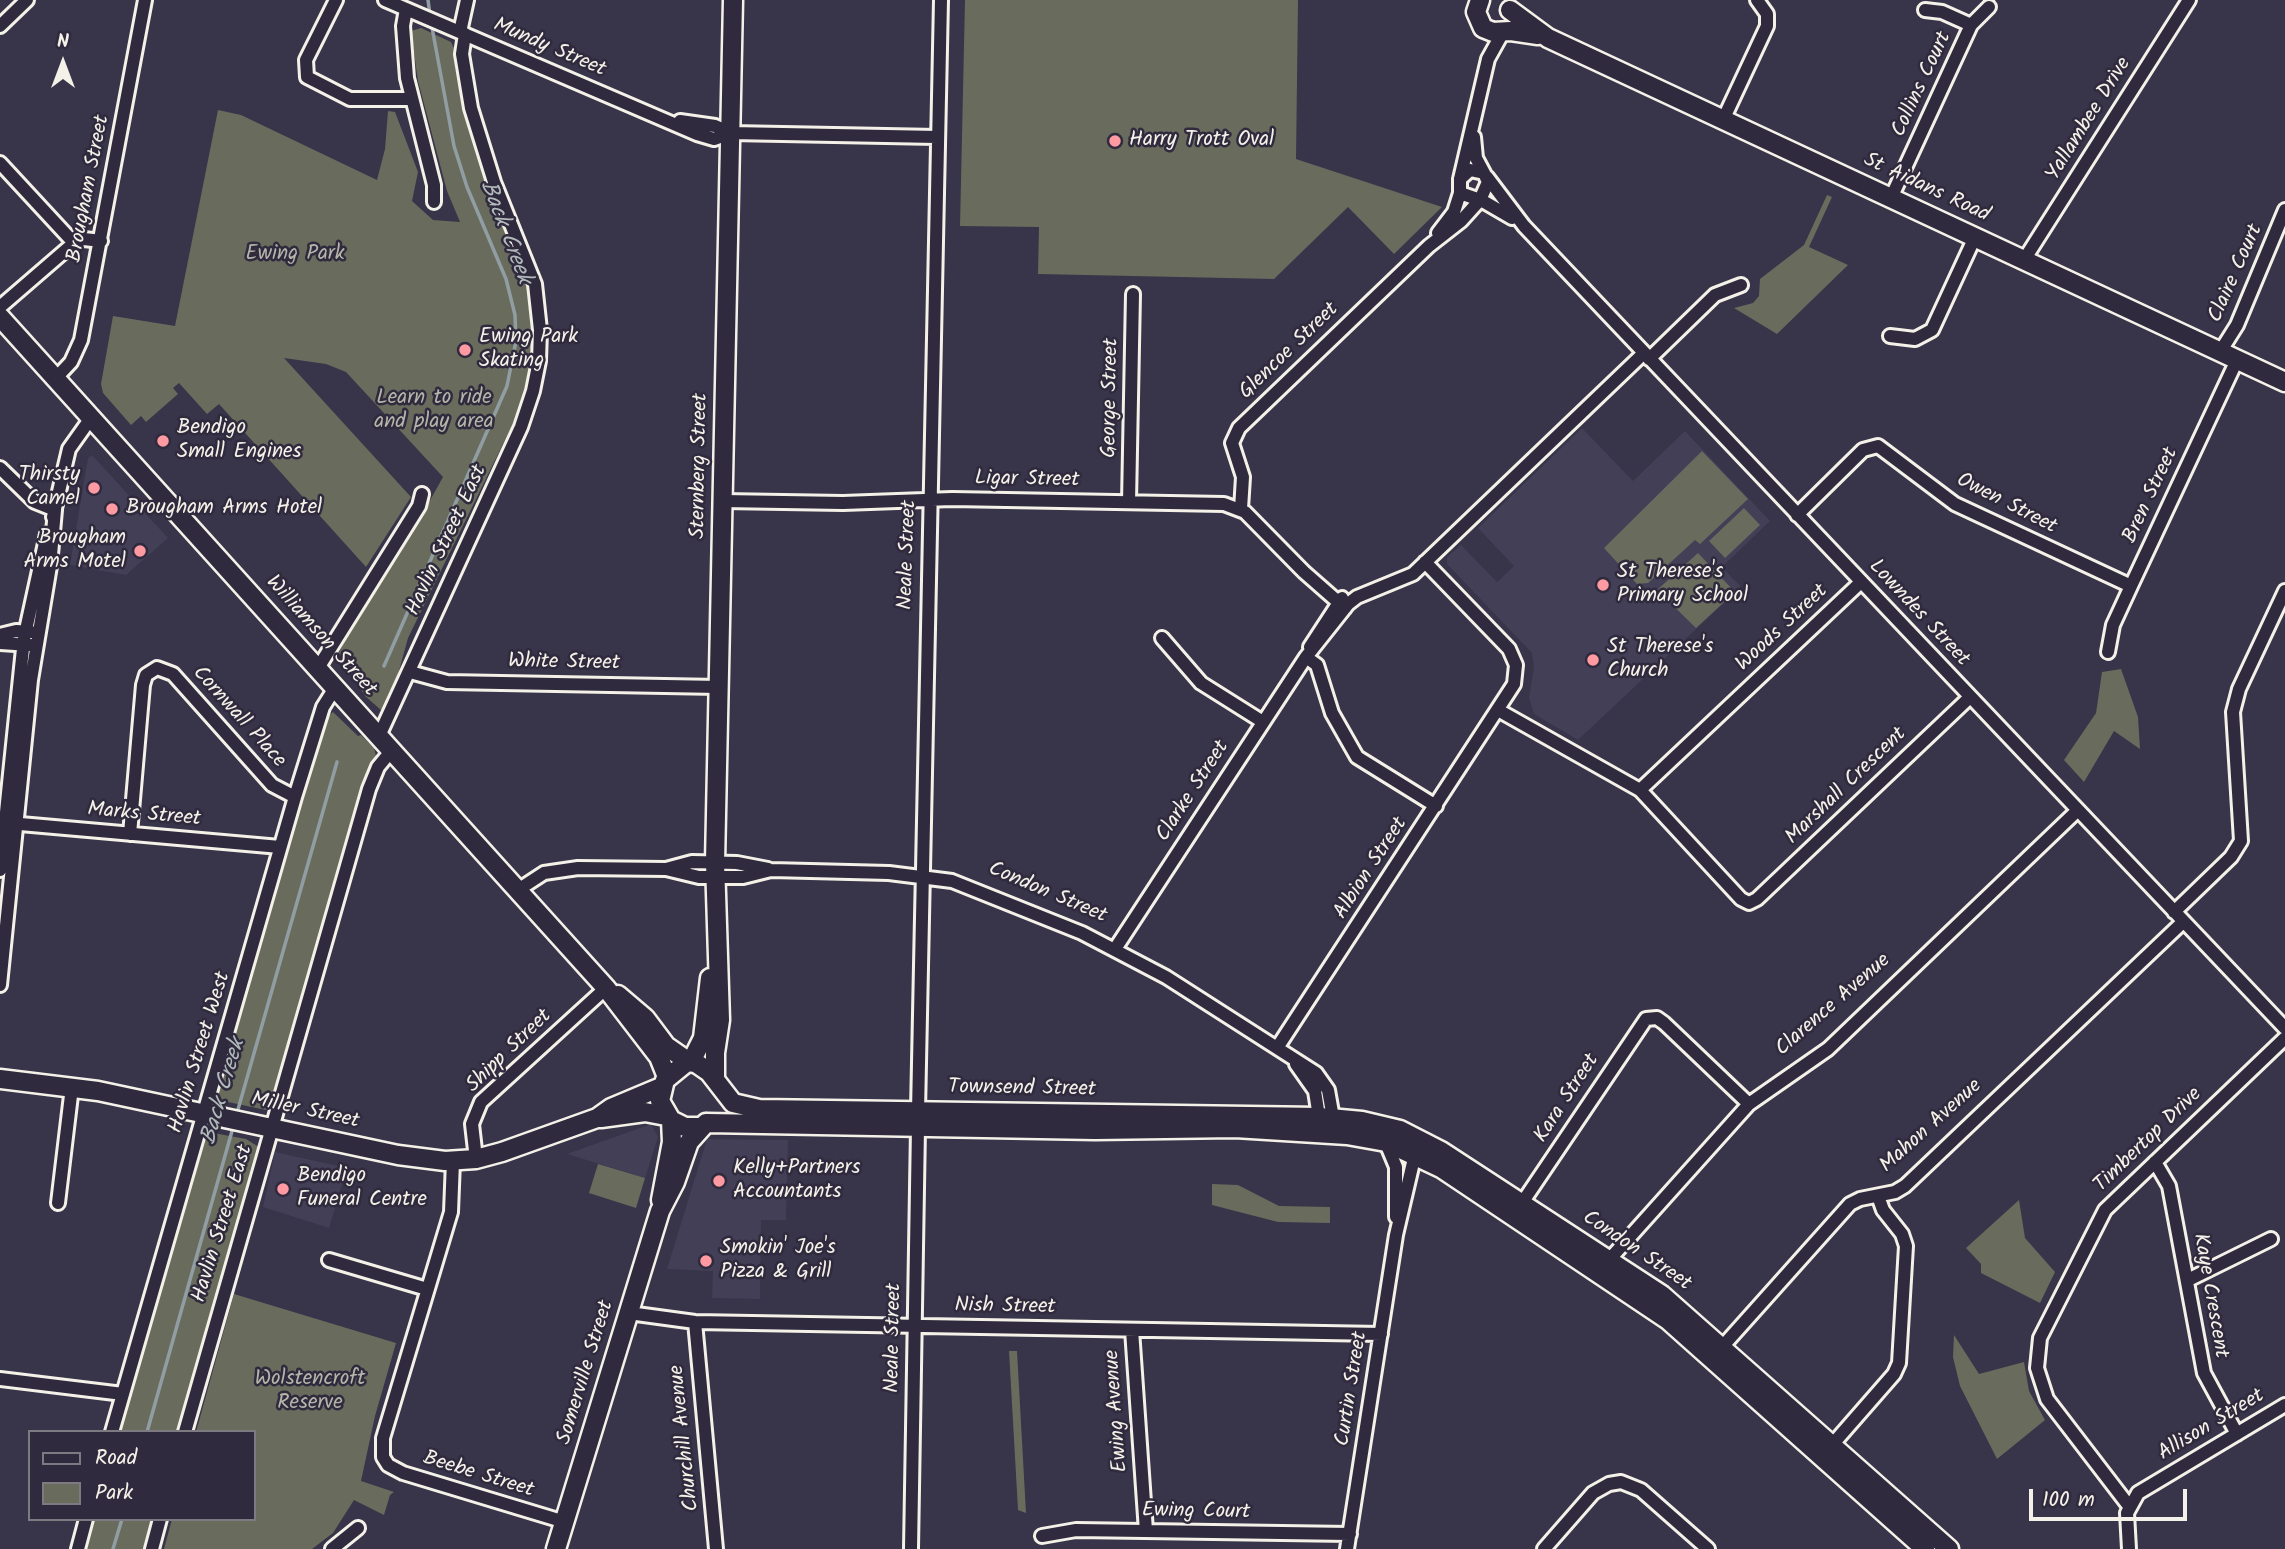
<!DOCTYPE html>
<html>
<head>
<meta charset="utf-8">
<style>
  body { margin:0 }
  #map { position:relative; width:2285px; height:1549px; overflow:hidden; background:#383449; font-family:Kalam,sans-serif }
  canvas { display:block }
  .legend { position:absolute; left:28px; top:1430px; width:228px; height:91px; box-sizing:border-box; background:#2f2a3d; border:2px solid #7e7a81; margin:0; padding:9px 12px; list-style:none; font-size:21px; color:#f4f1e8 }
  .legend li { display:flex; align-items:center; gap:14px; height:35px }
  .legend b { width:35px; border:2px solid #7e7a81 }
  .north { position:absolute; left:28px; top:28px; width:70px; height:70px; -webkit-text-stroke:5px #2f2a3d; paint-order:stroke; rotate:0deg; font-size:19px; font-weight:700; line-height:28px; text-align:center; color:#f4f1e8 }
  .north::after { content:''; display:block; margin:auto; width:24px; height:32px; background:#f4f1e8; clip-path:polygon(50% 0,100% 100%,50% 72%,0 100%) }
  .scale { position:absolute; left:2029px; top:1489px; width:158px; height:32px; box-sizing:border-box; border:4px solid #f4f1e8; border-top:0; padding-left:9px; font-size:21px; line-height:24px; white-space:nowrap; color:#f4f1e8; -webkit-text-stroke:5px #2f2a3d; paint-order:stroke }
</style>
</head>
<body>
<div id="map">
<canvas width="2285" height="1549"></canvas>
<ul class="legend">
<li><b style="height:9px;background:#2f2a3d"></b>Road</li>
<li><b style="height:19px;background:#696b5d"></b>Park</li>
</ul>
<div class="north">N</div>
<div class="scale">100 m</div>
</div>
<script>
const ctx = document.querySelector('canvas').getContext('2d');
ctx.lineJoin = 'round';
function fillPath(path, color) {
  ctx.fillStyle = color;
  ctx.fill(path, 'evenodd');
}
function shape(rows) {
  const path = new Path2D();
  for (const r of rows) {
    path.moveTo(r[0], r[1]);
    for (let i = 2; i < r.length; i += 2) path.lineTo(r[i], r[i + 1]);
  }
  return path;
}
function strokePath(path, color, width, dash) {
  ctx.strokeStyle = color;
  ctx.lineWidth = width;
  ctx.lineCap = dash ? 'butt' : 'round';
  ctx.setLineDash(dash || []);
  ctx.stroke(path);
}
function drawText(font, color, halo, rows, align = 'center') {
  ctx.font = font + ' Kalam,sans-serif';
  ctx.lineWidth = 5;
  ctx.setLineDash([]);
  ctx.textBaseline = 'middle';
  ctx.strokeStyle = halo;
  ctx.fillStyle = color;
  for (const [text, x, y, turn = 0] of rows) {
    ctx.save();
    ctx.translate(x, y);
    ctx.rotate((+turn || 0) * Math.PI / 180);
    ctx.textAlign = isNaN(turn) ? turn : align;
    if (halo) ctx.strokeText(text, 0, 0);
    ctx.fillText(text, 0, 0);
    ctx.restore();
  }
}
const built = shape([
  [1582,428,1633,481,1685,431,1770,521,1722,567,1741,587,1578,740,1534,714,1529,698,1534,667,1532,653,1447,564,1447,557,1461,545,1497,582,1514,566,1478,528],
  [92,455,168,538,126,575,70,565,88,458],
  [651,1124,658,1137,645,1178,567,1154],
  [707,1139,788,1140,786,1220,761,1220,760,1299,712,1298,713,1271,667,1269],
  [275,1152,347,1168,329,1228,263,1207]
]);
const green = shape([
  [965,0,1298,0,1296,159,1442,207,1394,254,1348,207,1274,279,1038,274,1039,227,960,226],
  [421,28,451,42,455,50,455,67,488,173,533,285,539,348,526,397,408,638,391,700,381,710,365,696,339,653,354,621,413,531,443,477,346,372,326,364,284,358,411,497,366,567,219,404,207,414,179,383,173,388,178,394,146,422,141,416,131,425,103,393,101,384,113,316,175,326,218,110,241,115,377,180,385,149,388,111,395,112,418,172,412,201,433,220,460,222,447,191,418,81,411,31],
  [1827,195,1832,197,1809,247,1848,265,1777,334,1734,308,1753,303,1759,296,1760,279,1804,245],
  [1702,451,1748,499,1700,544,1695,540,1648,583,1637,584,1604,548],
  [1744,508,1760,525,1725,558,1709,541],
  [1698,553,1735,592,1696,628,1657,590],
  [2121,669,2138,717,2140,749,2114,731,2084,782,2064,760,2096,713,2102,672],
  [333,712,358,736,361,735,374,748,376,756,367,774,272,1106,266,1110,223,1101,213,1093,323,721],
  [208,1132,246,1139,262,1149,246,1189,180,1432,117,1432,203,1135],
  [598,1164,645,1178,636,1208,589,1193],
  [1212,1184,1238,1185,1279,1206,1330,1207,1330,1223,1278,1222,1212,1205],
  [2019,1200,2025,1238,2055,1272,2040,1303,1981,1273,1981,1264,1966,1248],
  [234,1294,396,1343,375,1416,361,1481,394,1492,390,1495,384,1515,354,1500,333,1533,312,1549,164,1549,172,1519,254,1519,254,1432,196,1432],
  [1954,1335,1979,1374,2024,1362,2029,1391,2045,1420,1997,1459,1960,1386,1953,1357],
  [1009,1351,1017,1351,1026,1513,1018,1510],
  [92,1519,155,1519,147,1549,83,1549]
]);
const stream = shape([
  [428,0,430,15],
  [384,666,507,386,516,341,515,315,506,279,467,187,454,146,431,22],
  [237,1113,337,762],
  [147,1432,234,1124],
  [113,1549,122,1519]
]);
const street = shape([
  [336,0,306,60,307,77,350,99,411,99],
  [385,0,697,134,714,139,731,133],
  [406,9,403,26,407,78,434,185,434,202],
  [1925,10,1942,12,1971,25],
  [0,26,27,0],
  [460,32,467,0],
  [1723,120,1767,26,1767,14,1757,0],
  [680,121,715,126,731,133,937,137],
  [1474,137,1476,158,1484,173],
  [0,163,74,243],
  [1470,170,1484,173,1488,182,1480,200,1460,193,1460,179,1470,170],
  [1487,177,1524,226,2285,1028],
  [1460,179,1488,59,1503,32],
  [1891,198,1971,25,1989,7],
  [1481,200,1512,218],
  [1438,233,1454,212,1460,193],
  [2024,260,2189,0],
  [0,307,74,243,84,239,101,241],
  [1890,336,1915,339,1932,330,1975,237],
  [2220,352,2237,325,2285,210],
  [1649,359,1715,295,1741,285],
  [56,378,71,362,81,340,145,0],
  [0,468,35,502,55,510],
  [723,501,843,503,952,499,1224,504,1245,512,1304,572,1345,608],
  [1129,502,1133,294],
  [1241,509,1243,477,1232,443,1239,428,1429,246,1461,221,1480,200],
  [1797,515,1863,450,1878,446,1955,504,2131,586],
  [53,517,69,449,91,418],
  [0,635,16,631,31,632],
  [1162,638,1201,683,1263,722],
  [0,643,30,645],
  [1310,647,1342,598],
  [2108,652,2113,625,2131,586,2237,360],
  [1306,657,1317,665,1332,713,1357,757,1436,806],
  [318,668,419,506,422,494],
  [410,672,447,682,719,687],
  [1498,710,1640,790,1741,899,1749,903,1757,899,1970,697],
  [379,736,521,427,533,391,539,361,540,330,535,284,494,182,471,108,462,54,465,34],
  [1640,790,1861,582],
  [9,823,280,847],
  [130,834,143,685,146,675,157,668,173,674,272,785,295,797],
  [666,869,692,862,737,863,768,869],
  [0,870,24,639,47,534],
  [518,890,544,873,578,868,666,869,699,877,743,877,771,870,889,873,952,881,1082,933,1166,977,1316,1073,1328,1090,1333,1118],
  [2174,912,2231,857,2241,841,2233,712,2239,689,2285,591],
  [1115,949,1306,657,1348,604,1357,597,1413,574,1644,353],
  [0,985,31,680,50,566,55,510],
  [1277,1048,1514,684,1516,665,1509,649,1425,562],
  [1296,1064,1315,1091,1319,1117],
  [918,1111,941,0],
  [1386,1143,1396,1167,1396,1217],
  [476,1159,472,1124,481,1102,606,988],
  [453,1161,451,1212,383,1438,383,1457,388,1465,403,1473,565,1522],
  [2155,1162,2169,1186,2204,1373,2237,1434],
  [58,1203,72,1087],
  [1522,1203,1646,1019,1657,1018,1664,1023,1749,1104],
  [329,1260,427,1289],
  [1609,1260,1749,1104,1828,1049,2078,810],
  [2188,1280,2271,1239],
  [629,1313,695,1322,1381,1334],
  [695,1322,716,1549],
  [1132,1330,1146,1531],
  [1723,1346,1850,1204,1860,1199,1895,1192,1905,1186,2183,922],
  [0,1379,123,1394],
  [112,1432,295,797,323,707,335,688],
  [185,1432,369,789,378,767,392,750],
  [1832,1445,1894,1374,1899,1363,1906,1246,1902,1234,1883,1210,1878,1196],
  [2129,1506,2047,1399,2037,1368,2040,1338,2105,1210,2285,1038],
  [1042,1536,1076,1530,1350,1534],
  [78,1549,86,1519],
  [152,1549,160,1519],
  [332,1549,358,1528],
  [911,1549,918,1128],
  [1347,1549,1396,1235,1415,1154],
  [1544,1549,1593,1493,1609,1484,1621,1482,1641,1490,1708,1549],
  [2129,1549,2127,1513,2138,1493,2285,1405]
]);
const secondary = shape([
  [1480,0,1476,12,1483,28,1493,32,1511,31,1538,35],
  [1510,10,1548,38,2285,382],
  [0,317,606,988,659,1057,667,1077],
  [618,995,645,1018,666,1046,689,1062],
  [691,1062,703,1038,710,978],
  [715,1078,715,1053,720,1020,715,862,733,0],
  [0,1079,98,1091,398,1155,445,1161,476,1159,502,1152,597,1118,611,1108,661,1087],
  [601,1118,645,1112,666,1116],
  [707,1123,1095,1130,1235,1128,1347,1135,1386,1142,1441,1168,1668,1320,1925,1549],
  [702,1127,685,1127,671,1120,660,1101,665,1080,687,1062,696,1063,709,1072,733,1103,759,1109,1319,1117,1362,1121,1400,1130,1441,1151,1662,1295,1949,1549],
  [661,1200,672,1142,671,1120],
  [556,1549,660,1211,675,1182,689,1142,706,1123]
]);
const markers = [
  [1115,141,7,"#ff9aa2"],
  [465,350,7,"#ff9aa2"],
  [163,441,7,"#ff9aa2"],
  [94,488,7,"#ff9aa2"],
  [112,509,7,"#ff9aa2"],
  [140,551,7,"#ff9aa2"],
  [1603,585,7,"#ff9aa2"],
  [1593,660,7,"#ff9aa2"],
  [719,1181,7,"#ff9aa2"],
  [283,1189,7,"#ff9aa2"],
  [706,1261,7,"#ff9aa2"]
];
const streetNames = [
  ["Mundy Street",549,49,23],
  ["Collins Court",1923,85,-65],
  ["Yallambee Drive",2090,120,-58],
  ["Brougham Street",90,189,-79],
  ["St Aidans Road",1926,189,25],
  ["Claire Court",2237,274,-66],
  ["Glencoe Street",1290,352,-44],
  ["George Street",1112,398,-89],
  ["Sternberg Street",701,466,-89],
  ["Ligar Street",1027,481,1],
  ["Bren Street",2152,496,-65],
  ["Owen Street",2006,505,27],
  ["Havlin Street East",448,541,-65],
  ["Neale Street",909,555,-88],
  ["Lowndes Street",1918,614,47],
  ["Woods Street",1783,629,-43],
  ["Williamson Street",320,637,48],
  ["White Street",564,664,1],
  ["Cornwall Place",238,718,48],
  ["Marshall Crescent",1847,787,-44],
  ["Clarke Street",1194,792,-57],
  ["Marks Street",144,816,5],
  ["Albion Street",1372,869,-57],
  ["Condon Street",1047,894,23],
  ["Clarence Avenue",1834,1006,-41],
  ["Shipp Street",510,1052,-44],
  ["Havlin Street West",201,1053,-73],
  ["Townsend Street",1022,1090,1],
  ["Kara Street",1568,1099,-57],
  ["Miller Street",305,1112,12],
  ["Mahon Avenue",1932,1127,-42],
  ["Timbertop Drive",2149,1141,-44],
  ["Havlin Street East",224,1224,-73],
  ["Condon Street",1636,1252,34],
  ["Kaye Crescent",2209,1296,80],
  ["Nish Street",1005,1308,1],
  ["Neale Street",895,1338,-89],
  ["Somerville Street",587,1373,-73],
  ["Curtin Street",1353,1389,-81],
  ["Ewing Avenue",1118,1411,-94],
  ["Allison Street",2212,1426,-31],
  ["Churchill Avenue",686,1438,-96],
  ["Beebe Street",478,1476,17],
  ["Ewing Court",1196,1513,1]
];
const poiNames = [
  ["Harry Trott Oval",1129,141],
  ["Ewing Park",479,338],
  ["Skating",479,362],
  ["Bendigo",177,429],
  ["Small Engines",177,453],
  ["Thirsty",80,476,"right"],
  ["Camel",80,500,"right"],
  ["Brougham Arms Hotel",126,509],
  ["Brougham",126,539,"right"],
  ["Arms Motel",126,563,"right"],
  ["St Therese's",1617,573],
  ["Primary School",1617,597],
  ["St Therese's",1607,648],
  ["Church",1607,672],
  ["Kelly+Partners",733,1169],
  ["Accountants",733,1193],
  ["Bendigo",297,1177],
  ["Funeral Centre",297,1201],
  ["Smokin' Joe's",720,1249],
  ["Pizza & Grill",720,1273]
];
const parkNames = [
  ["Ewing Park",295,255],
  ["Learn to ride",434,399],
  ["and play area",434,423],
  ["Wolstencroft",310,1380],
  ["Reserve",310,1404]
];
const waterNames = [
  ["Back Creek",504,233,69],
  ["Back Creek",225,1092,-74]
];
fillPath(built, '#423f57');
fillPath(green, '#696b5d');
strokePath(stream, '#909ea3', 3.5);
strokePath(street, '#f4f1e8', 18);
strokePath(secondary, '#f4f1e8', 23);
strokePath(street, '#2f2a3d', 12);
strokePath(secondary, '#2f2a3d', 18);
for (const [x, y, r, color] of markers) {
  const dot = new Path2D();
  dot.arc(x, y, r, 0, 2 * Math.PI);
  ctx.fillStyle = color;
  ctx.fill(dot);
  strokePath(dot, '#2f2a3d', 2.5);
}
drawText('21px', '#f4f1e8', '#2f2a3d', streetNames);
drawText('21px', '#f4f1e8', '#2f2a3d', poiNames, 'left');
drawText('21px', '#b5b5a9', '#2f2a3d', parkNames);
drawText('italic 23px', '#b1b9ba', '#2f2a3d', waterNames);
</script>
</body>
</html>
